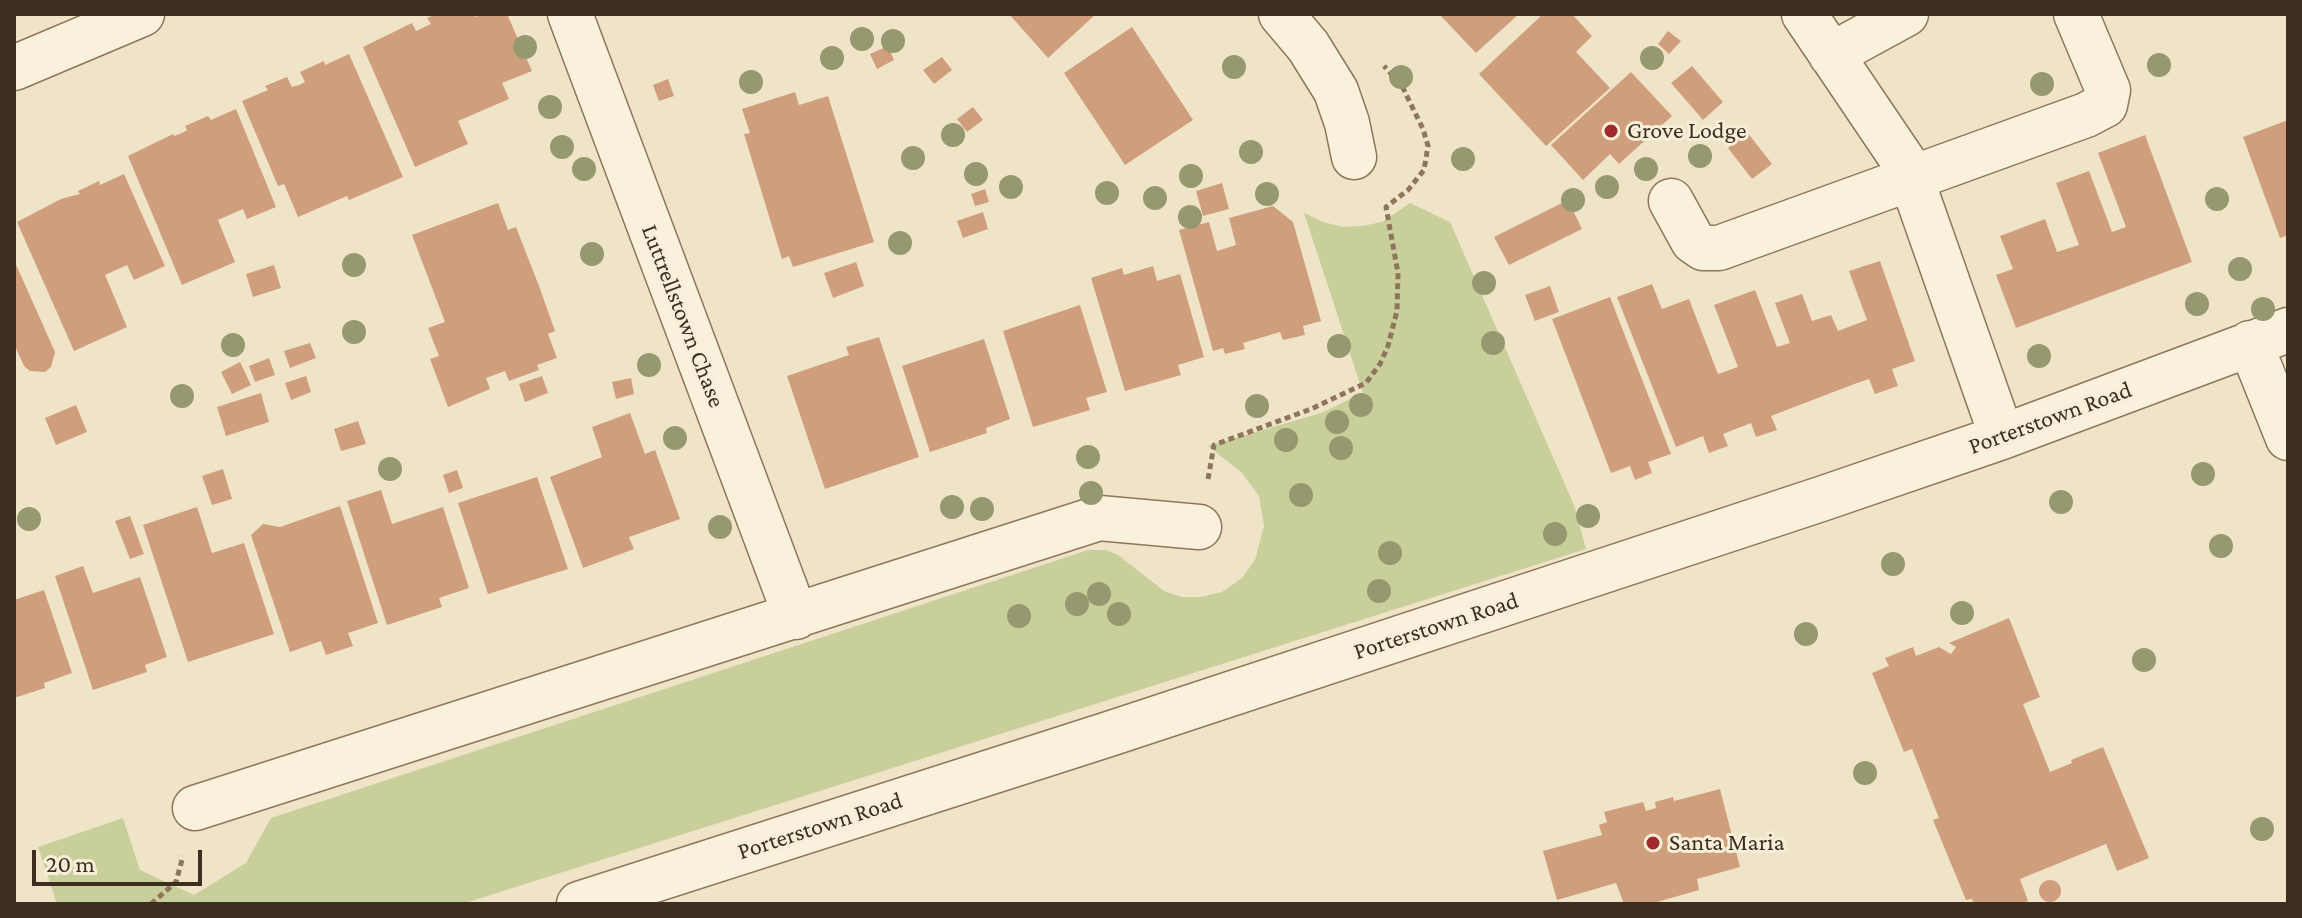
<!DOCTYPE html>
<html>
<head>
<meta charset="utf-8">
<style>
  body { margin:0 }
  #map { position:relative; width:2302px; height:918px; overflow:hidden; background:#f0e4c8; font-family:"Crimson Pro",serif }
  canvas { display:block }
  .frame { position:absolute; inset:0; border:16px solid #3d2e20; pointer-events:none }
  .scale { position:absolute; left:32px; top:850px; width:170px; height:36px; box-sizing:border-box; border:4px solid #3d2e20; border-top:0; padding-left:10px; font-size:24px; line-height:28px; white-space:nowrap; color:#3d2e20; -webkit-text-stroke:6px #f7eed8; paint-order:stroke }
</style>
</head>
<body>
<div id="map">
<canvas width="2302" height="918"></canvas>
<div class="frame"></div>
<div class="scale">20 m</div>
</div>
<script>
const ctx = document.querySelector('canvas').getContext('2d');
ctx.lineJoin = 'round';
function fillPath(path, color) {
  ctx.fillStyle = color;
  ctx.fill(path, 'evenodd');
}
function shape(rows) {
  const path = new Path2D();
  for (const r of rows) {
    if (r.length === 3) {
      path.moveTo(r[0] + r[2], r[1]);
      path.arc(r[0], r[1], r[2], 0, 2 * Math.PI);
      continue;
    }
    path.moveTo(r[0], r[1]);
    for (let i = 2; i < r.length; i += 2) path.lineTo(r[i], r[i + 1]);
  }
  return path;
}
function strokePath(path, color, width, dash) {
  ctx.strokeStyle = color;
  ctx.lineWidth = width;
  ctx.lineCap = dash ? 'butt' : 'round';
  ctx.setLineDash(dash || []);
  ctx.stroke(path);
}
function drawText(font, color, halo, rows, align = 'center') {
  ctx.font = font + ' "Crimson Pro",serif';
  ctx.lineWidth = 6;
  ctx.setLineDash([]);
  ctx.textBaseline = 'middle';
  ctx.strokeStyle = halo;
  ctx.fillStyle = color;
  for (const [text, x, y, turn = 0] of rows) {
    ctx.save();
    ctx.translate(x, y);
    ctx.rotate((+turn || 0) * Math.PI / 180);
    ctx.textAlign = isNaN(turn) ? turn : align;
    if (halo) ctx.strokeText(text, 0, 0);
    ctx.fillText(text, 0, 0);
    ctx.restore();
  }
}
const green = shape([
  [1410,203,1450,222,1574,505,1586,549,462,904,57,904,38,847,123,818,140,870,194,895,246,863,271,818,1088,550,1106,550,1118,555,1164,591,1182,597,1201,597,1222,592,1242,578,1255,560,1264,526,1259,496,1242,473,1208,446,1321,413,1363,393,1304,213,1323,222,1343,227,1362,226,1382,222]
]);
const building = shape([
  [436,14,474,14,476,17,483,14,507,14,532,71,502,83,509,99,458,121,468,144,415,167,363,47,412,23,416,31,431,24,427,18],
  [1009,14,1096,14,1048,58],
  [1439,14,1519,14,1476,53],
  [1543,14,1572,14,1592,36,1576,52,1610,88,1546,146,1479,74],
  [1132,27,1193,120,1125,165,1064,73],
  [1668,31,1681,41,1669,54,1658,44],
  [888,46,894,60,877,69,870,54],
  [349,54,403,177,349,200,347,196,298,217,284,184,278,186,242,101,268,90,265,86,287,77,292,87,299,85,305,82,300,72,324,61,325,65],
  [942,57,952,70,934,84,923,70],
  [1692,66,1723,102,1703,120,1671,83],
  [1631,72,1672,116,1619,164,1610,154,1583,180,1551,145],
  [668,79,674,96,659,101,653,85],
  [795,92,799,105,828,96,874,242,793,267,789,256,782,259,744,134,750,133,742,109],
  [973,107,983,120,967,132,957,119],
  [236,109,276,207,247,219,243,209,218,220,235,262,182,285,128,156,173,134,174,136,182,133,187,130,185,126,208,116,211,120],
  [2288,120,2288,235,2280,238,2243,137],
  [1747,132,1772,164,1752,179,1728,148],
  [2145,135,2192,262,2016,328,1996,275,2013,269,2000,236,2045,219,2057,252,2079,245,2056,183,2089,171,2112,232,2126,227,2098,153],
  [124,174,165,266,134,280,127,265,105,275,127,327,74,351,17,222,61,199,80,194,78,191,99,181,100,185],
  [1222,183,1229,209,1203,216,1196,191],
  [985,189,989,202,975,206,971,194],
  [1568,200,1582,229,1509,265,1494,237],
  [498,203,508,230,516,227,539,286,555,331,548,334,557,358,537,365,539,370,509,381,505,371,486,378,490,389,448,407,430,359,439,356,428,328,445,322,412,235],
  [1273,206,1293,222,1321,321,1303,326,1305,335,1283,340,1280,332,1243,343,1245,349,1225,354,1223,348,1213,351,1179,230,1209,222,1217,251,1236,245,1229,218],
  [983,212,988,229,963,238,957,221],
  [14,260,55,352,51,367,45,372,30,371,24,366,14,344],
  [1880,261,1915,361,1892,369,1898,386,1875,394,1869,379,1857,383,1771,416,1777,430,1756,437,1751,423,1723,434,1728,446,1709,453,1703,436,1676,447,1617,297,1652,284,1662,309,1689,299,1718,374,1738,367,1714,305,1755,290,1777,347,1790,343,1775,303,1802,294,1812,321,1831,315,1838,331,1867,320,1849,271],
  [856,262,864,286,833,298,824,273],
  [274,265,281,288,253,297,246,274],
  [1153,266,1157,281,1180,274,1204,357,1178,365,1181,375,1125,391,1091,278,1122,268,1124,275],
  [1550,286,1559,312,1535,321,1525,295],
  [1610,297,1671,454,1648,462,1652,473,1635,480,1630,466,1611,473,1552,319],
  [1080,305,1107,392,1086,398,1090,410,1033,427,1003,331],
  [879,337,919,457,825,489,787,376,849,355,846,347],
  [984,339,1010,419,986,428,987,433,930,452,902,366],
  [310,343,316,358,290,368,284,351],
  [269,358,275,375,255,382,249,366],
  [240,362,251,385,232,394,221,372],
  [306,376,311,392,291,400,285,383],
  [542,376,548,393,525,402,519,384],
  [631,378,634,394,616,399,612,382],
  [261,393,269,422,226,436,217,407],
  [76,405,87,432,56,445,45,418],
  [630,413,645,454,655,450,680,519,629,537,634,549,583,568,550,477,602,457,592,427],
  [358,421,366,444,341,451,334,429],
  [223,469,232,499,212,505,202,476],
  [457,470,463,488,449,493,443,475],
  [537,477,568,569,488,594,458,503],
  [381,490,392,524,443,507,469,588,439,598,442,607,387,625,347,501],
  [340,506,378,623,348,633,353,646,326,655,321,641,290,652,251,535,263,524,280,527],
  [197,507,212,553,244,543,274,634,188,662,143,525],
  [130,516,144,554,130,559,115,521],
  [83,566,93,593,140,577,167,657,145,665,147,672,93,690,55,576],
  [44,590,72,673,44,683,45,688,14,698,14,600],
  [2009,618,2040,697,2023,704,2050,772,2072,763,2071,760,2103,747,2149,858,2117,871,2106,844,2020,879,2028,901,2019,904,1974,904,1972,899,1966,900,1933,820,1939,818,1912,749,1904,752,1872,673,1889,666,1885,658,1913,647,1916,656,1939,647,1951,654,1956,647,1949,643],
  [1720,789,1740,867,1697,879,1699,890,1650,904,1624,904,1616,883,1557,900,1543,851,1602,835,1599,825,1607,822,1604,812,1643,802,1646,811,1656,808,1655,802,1673,797,1674,801],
  [2050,891,11]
]);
const path = shape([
  [1208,479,1214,445,1311,409,1366,383,1380,364,1388,346,1397,311,1398,273,1386,207,1408,190,1424,170,1428,146,1423,129,1402,86,1384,66],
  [151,904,176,882,183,856]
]);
const minor = shape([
  [570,14,796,617],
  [1281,14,1308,46,1336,91,1347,123,1354,157],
  [1804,14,1904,162,1911,178,2002,437],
  [1831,55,1906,14],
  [14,68,142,14],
  [1671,201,1693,241,1703,248,1719,248,2086,115,2105,105,2108,90,2076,14],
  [2250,343,2288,438],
  [195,808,1099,518,1199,527],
  [579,904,1109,734,1821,499,2002,437,2288,330]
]);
const trees = [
  [862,39],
  [893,41],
  [525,47],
  [832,58],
  [1652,58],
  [2159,65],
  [1234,67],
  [1401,77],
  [751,82],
  [2042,84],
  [550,107],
  [953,135],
  [562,147],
  [1251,152],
  [1700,156],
  [913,158],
  [1463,159],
  [584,169],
  [1646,169],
  [976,174],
  [1191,176],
  [1011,187],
  [1607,187],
  [1107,193],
  [1267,194],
  [1155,198],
  [2217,199],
  [1573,200],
  [1190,217],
  [900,243],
  [592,254],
  [354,265],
  [2240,269],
  [1484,283],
  [2197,304],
  [2263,309],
  [354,332],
  [1493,343],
  [233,345],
  [1339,346],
  [2039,356],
  [649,365],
  [182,396],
  [1361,405],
  [1257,406],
  [1337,422],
  [675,438],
  [1286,440],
  [1341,448],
  [1088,457],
  [390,469],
  [2203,474],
  [1091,493],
  [1301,495],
  [2061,502],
  [952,507],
  [982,509],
  [1588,516],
  [29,519],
  [720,527],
  [1555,534],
  [2221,546],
  [1390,553],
  [1893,564],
  [1379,591],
  [1099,594],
  [1077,604],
  [1962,613],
  [1119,614],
  [1019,616],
  [1806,634],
  [2144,660],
  [1865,773],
  [2262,829]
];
const markers = [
  [1611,131,8,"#9e2a2b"],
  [1653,843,8,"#9e2a2b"]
];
const poiNames = [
  ["Grove Lodge",1627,131],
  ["Santa Maria",1669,843]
];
const streetNames = [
  ["Luttrellstown Chase",683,316,69],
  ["Porterstown Road",2050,418,-20],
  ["Porterstown Road",1436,626,-18],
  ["Porterstown Road",820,826,-18]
];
fillPath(green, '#c9cf9b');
fillPath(building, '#cf9f7d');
strokePath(minor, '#8d765c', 47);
strokePath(path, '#8d765c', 5, [6, 4]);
strokePath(minor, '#faf1dc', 44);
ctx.fillStyle = '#96986f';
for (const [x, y] of trees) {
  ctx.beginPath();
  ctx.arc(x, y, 12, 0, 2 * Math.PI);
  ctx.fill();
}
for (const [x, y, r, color] of markers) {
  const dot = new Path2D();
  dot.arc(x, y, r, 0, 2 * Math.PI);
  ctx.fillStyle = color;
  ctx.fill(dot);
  strokePath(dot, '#f7eed8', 3);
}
drawText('24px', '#3d2e20', '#f7eed8', poiNames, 'left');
drawText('24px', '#3d2e20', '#f7eed8', streetNames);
</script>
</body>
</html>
